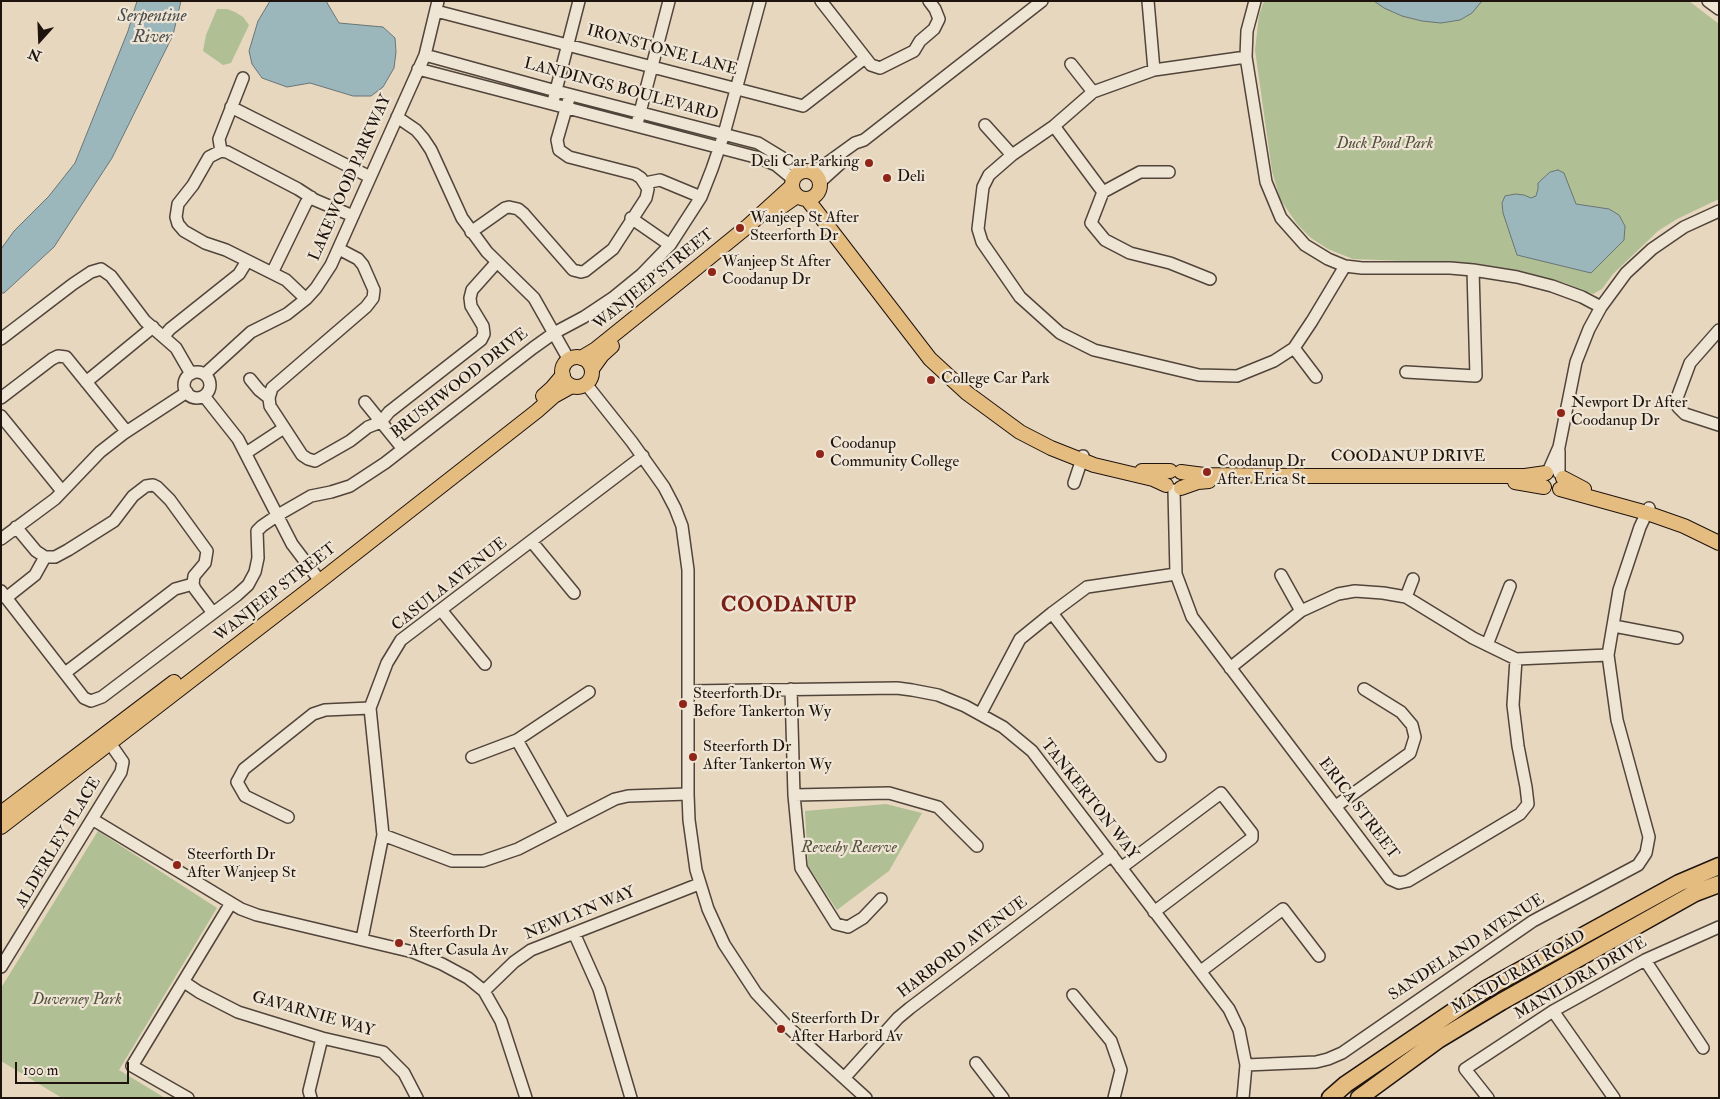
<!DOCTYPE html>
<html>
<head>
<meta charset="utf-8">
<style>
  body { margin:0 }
  #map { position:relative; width:1720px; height:1099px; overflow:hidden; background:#e7d7be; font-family:"IM FELL Double Pica",serif }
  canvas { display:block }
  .frame { position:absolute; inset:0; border:2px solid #1f130e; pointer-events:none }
  .north { position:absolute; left:15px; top:15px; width:50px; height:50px; -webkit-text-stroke:4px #efe5d5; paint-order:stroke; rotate:200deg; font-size:14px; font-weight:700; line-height:20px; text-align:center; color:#1f130e }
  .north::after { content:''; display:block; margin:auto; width:18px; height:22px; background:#1f130e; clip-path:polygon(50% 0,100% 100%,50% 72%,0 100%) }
  .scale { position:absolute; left:15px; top:1062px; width:114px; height:22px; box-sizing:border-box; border:2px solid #1f130e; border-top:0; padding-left:6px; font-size:15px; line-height:18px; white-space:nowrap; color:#1f130e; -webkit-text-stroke:4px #efe5d5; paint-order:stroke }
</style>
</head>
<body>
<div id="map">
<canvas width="1720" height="1099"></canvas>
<div class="frame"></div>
<div class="north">N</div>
<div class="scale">100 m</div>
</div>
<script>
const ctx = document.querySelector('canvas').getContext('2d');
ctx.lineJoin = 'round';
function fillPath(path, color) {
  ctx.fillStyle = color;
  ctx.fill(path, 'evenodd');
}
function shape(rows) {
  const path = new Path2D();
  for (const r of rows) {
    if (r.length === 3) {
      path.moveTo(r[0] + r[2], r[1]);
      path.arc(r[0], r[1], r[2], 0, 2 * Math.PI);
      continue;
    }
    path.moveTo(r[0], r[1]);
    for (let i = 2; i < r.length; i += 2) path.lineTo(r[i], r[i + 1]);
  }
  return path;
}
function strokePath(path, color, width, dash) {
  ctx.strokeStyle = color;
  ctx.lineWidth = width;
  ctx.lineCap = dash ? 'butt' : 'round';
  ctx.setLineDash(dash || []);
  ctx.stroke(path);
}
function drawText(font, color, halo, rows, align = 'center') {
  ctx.font = font + ' "IM FELL Double Pica",serif';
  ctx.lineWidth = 4.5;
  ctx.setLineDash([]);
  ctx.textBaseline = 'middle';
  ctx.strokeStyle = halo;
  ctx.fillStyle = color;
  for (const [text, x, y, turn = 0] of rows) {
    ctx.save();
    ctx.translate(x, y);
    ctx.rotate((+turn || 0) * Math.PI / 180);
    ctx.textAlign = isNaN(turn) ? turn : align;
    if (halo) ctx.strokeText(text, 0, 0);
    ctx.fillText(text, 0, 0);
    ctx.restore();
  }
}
const green = shape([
  [1264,1,1689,1,1719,24,1719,199,1677,219,1658,231,1613,274,1602,289,1593,294,1565,283,1518,271,1479,264,1353,259,1328,249,1311,238,1297,224,1280,199,1272,171,1255,50,1259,15],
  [217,9,227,9,235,12,243,17,249,25,231,63,223,65,203,51,206,35],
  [886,804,922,813,889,871,837,910,808,866,805,811],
  [98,831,217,908,119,1070,165,1098,62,1098,1,1061,1,988]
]);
const water = shape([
  [137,1,181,1,173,35,112,158,54,247,4,293,1,293,1,249,14,231,49,196,75,163,128,31,137,1],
  [270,1,326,1,339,23,383,27,395,38,396,52,394,68,383,87,371,96,353,96,310,83,287,87,262,78,252,64,249,51,258,21,270,1],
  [1374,1,1482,1,1472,13,1460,20,1441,23,1422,21,1402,16,1384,8,1374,1],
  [1558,170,1564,173,1576,204,1609,209,1619,215,1625,226,1624,240,1591,273,1517,255,1503,213,1502,203,1505,196,1515,194,1524,195,1531,198,1536,196,1538,189,1538,183,1550,172,1558,170]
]);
const minor = shape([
  [821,1,871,65,880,68,914,51,920,41,934,29,939,19,935,9,929,1],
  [1148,1,1154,70],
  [1255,1,1247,31,1246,57,1266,182,1281,218,1305,245,1328,259,1345,266,1362,268,1450,268,1473,270,1517,277,1552,286,1582,297,1601,307],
  [1708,1,1719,9],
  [436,11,803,106,865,58],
  [425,55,556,91,758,143,804,171],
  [1246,57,1154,70,1093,92,1054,126,1012,155,989,175,983,187,978,229,982,242,1020,297,1060,333,1094,350,1199,375,1237,376,1274,361,1294,348,1312,321,1345,266],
  [1071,64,1093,92],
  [418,69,759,158,776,165,793,179],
  [554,98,579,1],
  [231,107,370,177],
  [397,117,416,130,423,138,431,150,462,218,487,252,534,298,569,360],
  [638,120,669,1],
  [985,125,1012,155],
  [1054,126,1103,192,1140,172,1169,172],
  [221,151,219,139,243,78],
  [812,172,826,164,855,143,864,140,1042,1],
  [820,182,842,162],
  [645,183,660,180,701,197],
  [1103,192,1091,223,1105,240,1130,253,1170,263,1210,279],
  [631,218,670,245],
  [471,232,505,208,509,207,518,209,524,214,573,270,581,272,585,271,613,249,646,198,648,189,641,178,635,174,569,157,559,150,557,140,570,95],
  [339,249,358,259,363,265,374,290,373,298,366,307,272,388,269,398,270,406,302,455,308,459,315,461,350,441,368,427,381,422,389,412,481,340,484,334,483,326,471,306,470,298,472,290,497,262],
  [272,273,306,203,311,197],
  [306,299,286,280,226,250,205,243,184,231,178,224,176,217,178,204,193,185,209,157,221,151,227,152,298,189,315,200,353,216],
  [1719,330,1690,363,1677,398,1678,407,1685,414,1719,425],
  [164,336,170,329,239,274,247,261],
  [1,339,73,284,91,272,101,269,111,276,145,321,176,348,191,374],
  [1294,348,1316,377],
  [1406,372,1476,376,1473,270],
  [197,385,13],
  [205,374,251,332,287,314,306,299,316,288,331,265,425,55,438,1],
  [250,379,259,390,269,398],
  [86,382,153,327],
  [586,384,632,442,664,487,675,508,682,526,688,570,688,794,689,820,696,870,708,909,724,944,756,993,787,1026,866,1098],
  [204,396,238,439,292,544,320,581],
  [1,398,52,359,58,356,66,357,126,431],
  [365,402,403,449],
  [1,416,62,491],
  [1559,451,1559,473],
  [246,453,284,428],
  [1548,472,1559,447,1576,362,1589,329,1601,307,1626,273,1652,249,1684,227,1719,211],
  [1074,483,1083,456],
  [1174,490,1176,574,1192,617,1390,879,1399,883,1408,881,1520,814,1528,804,1526,787,1518,746,1513,705,1516,659],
  [16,527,36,551,45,557],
  [1,539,55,499,100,452,123,434,187,392],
  [532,542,574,593],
  [1281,575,1301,611],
  [193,584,195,589,213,613],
  [1,591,84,698,91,701,102,697,237,595,248,585,255,572,258,558,257,531,262,526,278,515,311,496,331,492,350,486,385,463,533,348,554,333,584,317,614,297,641,275,670,245,701,197,712,169,724,134,760,1],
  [1406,597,1413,579],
  [6,598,35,575,45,557,55,557,68,550,114,521,133,496,146,486,153,485,157,487,170,500,207,551,205,563,194,576,193,584,175,589,65,673],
  [441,610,485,664],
  [1052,613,1160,756],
  [1614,626,1677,638],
  [1487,645,1510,586],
  [1230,668,1301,611,1338,594,1355,591,1383,593,1406,597,1473,638,1516,659,1608,655],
  [791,689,794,795,801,868,836,924,848,927,863,918,881,899],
  [689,691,897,688,912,690,938,695,965,706,1003,727,1032,751,1229,1009,1239,1030,1246,1065,1243,1098],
  [981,713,1020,639,1052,613,1087,587,1176,574],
  [517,740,565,825],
  [472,757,517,740,589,692],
  [794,795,889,793,938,807,977,846],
  [1336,806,1410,753,1415,737,1412,725,1401,712,1364,689],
  [288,817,245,796,237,782,244,769,313,714,325,710,370,708],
  [92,819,241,909,257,915,413,952,442,964,468,978,484,991,501,1021,526,1098],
  [383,835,452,861,483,861,518,849,615,799,628,796,688,794],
  [1121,868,1221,793,1252,833,1252,838,1154,912],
  [574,933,599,989,631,1098],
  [362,939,383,835,370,708,387,663,401,640,643,456],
  [1645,960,1703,1048],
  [1,967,121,772,123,762,105,736],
  [1201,971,1283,909,1319,956],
  [184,982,199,992,238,1012,322,1038,383,1052,404,1073,417,1098],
  [484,991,514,962,531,950,699,884],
  [1073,995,1111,1041,1121,1070,1114,1098],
  [1553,1011,1614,1098],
  [976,1063,1003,1098],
  [1246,1065,1316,1062,1328,1059,1342,1053,1533,921,1638,865,1646,853,1649,837,1617,720,1608,655,1619,590,1640,527,1649,508],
  [845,1077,898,1018,910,1008,1112,855],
  [188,1098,132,1066,231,903],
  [311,1098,309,1091,322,1038],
  [1488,1098,1465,1069,1553,1011,1645,960,1719,927]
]);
const major = shape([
  [806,185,14],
  [807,199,930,359,967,393,1020,432,1051,448,1094,465,1153,479,1166,485],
  [777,210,797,196],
  [577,372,15],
  [581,358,596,349,683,279,748,226,792,186],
  [592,369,602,355,612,346],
  [543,396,552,388,563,375],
  [1142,471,1170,471],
  [1181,472,1204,475,1299,476,1525,476,1546,473],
  [1563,478,1584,489],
  [1515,482,1544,487],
  [1181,488,1198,482,1209,481],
  [1560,489,1647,513,1684,526,1719,543],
  [1,813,174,682],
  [1,827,320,581,537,411,554,396,572,386]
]);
const highway = shape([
  [1330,1098,1346,1084,1486,989,1679,883,1719,866],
  [1359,1098,1438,1040,1501,1002,1695,893,1719,884]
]);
const markers = [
  [869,163,5,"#8f2418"],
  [887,178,5,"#8f2418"],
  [740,228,5,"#8f2418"],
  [712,272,5,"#8f2418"],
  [931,380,5,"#8f2418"],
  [1561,413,5,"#8f2418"],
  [820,454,5,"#8f2418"],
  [1207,472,5,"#8f2418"],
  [683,704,5,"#8f2418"],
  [693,757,5,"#8f2418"],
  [177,865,5,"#8f2418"],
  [399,943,5,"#8f2418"],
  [781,1029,5,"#8f2418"]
];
const streetNames = [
  ["IRONSTONE LANE",662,51,15],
  ["LANDINGS BOULEVARD",621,90,15],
  ["LAKEWOOD PARKWAY",351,178,-66],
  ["WANJEEP STREET",654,280,-39],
  ["BRUSHWOOD DRIVE",460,384,-38],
  ["COODANUP DRIVE",1408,458],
  ["CASULA AVENUE",450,585,-38],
  ["WANJEEP STREET",276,593,-38],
  ["TANKERTON WAY",1089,800,52],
  ["ERICA STREET",1358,809,53],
  ["ALDERLEY PLACE",59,843,-59],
  ["NEWLYN WAY",580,914,-22],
  ["HARBORD AVENUE",963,948,-37],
  ["SANDELAND AVENUE",1467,948,-33],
  ["MANDURAH ROAD",1519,973,-30],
  ["MANILDRA DRIVE",1581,979,-30],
  ["GAVARNIE WAY",313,1015,16]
];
const parkNames = [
  ["Duck Pond Park",1385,145],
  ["Revesby Reserve",849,849],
  ["Duverney Park",77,1001]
];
const poiNames = [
  ["Deli Car Parking",859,163,"right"],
  ["Deli",897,178],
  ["Wanjeep St After",750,219],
  ["Steerforth Dr",750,237],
  ["Wanjeep St After",722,263],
  ["Coodanup Dr",722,281],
  ["College Car Park",941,380],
  ["Newport Dr After",1571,404],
  ["Coodanup Dr",1571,422],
  ["Coodanup",830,445],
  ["Community College",830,463],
  ["Coodanup Dr",1217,463],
  ["After Erica St",1217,481],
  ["Steerforth Dr",693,695],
  ["Before Tankerton Wy",693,713],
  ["Steerforth Dr",703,748],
  ["After Tankerton Wy",703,766],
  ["Steerforth Dr",187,856],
  ["After Wanjeep St",187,874],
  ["Steerforth Dr",409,934],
  ["After Casula Av",409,952],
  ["Steerforth Dr",791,1020],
  ["After Harbord Av",791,1038]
];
const waterNames = [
  ["Serpentine",152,17],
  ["River",152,38]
];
const districtNames = [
  ["COODANUP",789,606]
];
fillPath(green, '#b1bf95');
fillPath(water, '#9bb7bc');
strokePath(water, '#697576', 1);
strokePath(minor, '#51443a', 14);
strokePath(major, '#1f130e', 16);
strokePath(highway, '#1f130e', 19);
strokePath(minor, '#efe5d5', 11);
strokePath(major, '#e4bc7f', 14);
strokePath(highway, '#e4bc7f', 16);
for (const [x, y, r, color] of markers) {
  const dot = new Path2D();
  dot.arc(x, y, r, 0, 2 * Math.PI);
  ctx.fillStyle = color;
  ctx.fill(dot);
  strokePath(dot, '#efe5d5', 2);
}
drawText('16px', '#1f130e', '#efe5d5', streetNames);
drawText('italic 16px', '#524f3d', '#efe5d5', parkNames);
drawText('16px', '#1f130e', '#efe5d5', poiNames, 'left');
drawText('italic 18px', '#4a4c4b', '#efe5d5', waterNames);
ctx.letterSpacing = '1px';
drawText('bold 21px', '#7a1f14', '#efe5d5', districtNames);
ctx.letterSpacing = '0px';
</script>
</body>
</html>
